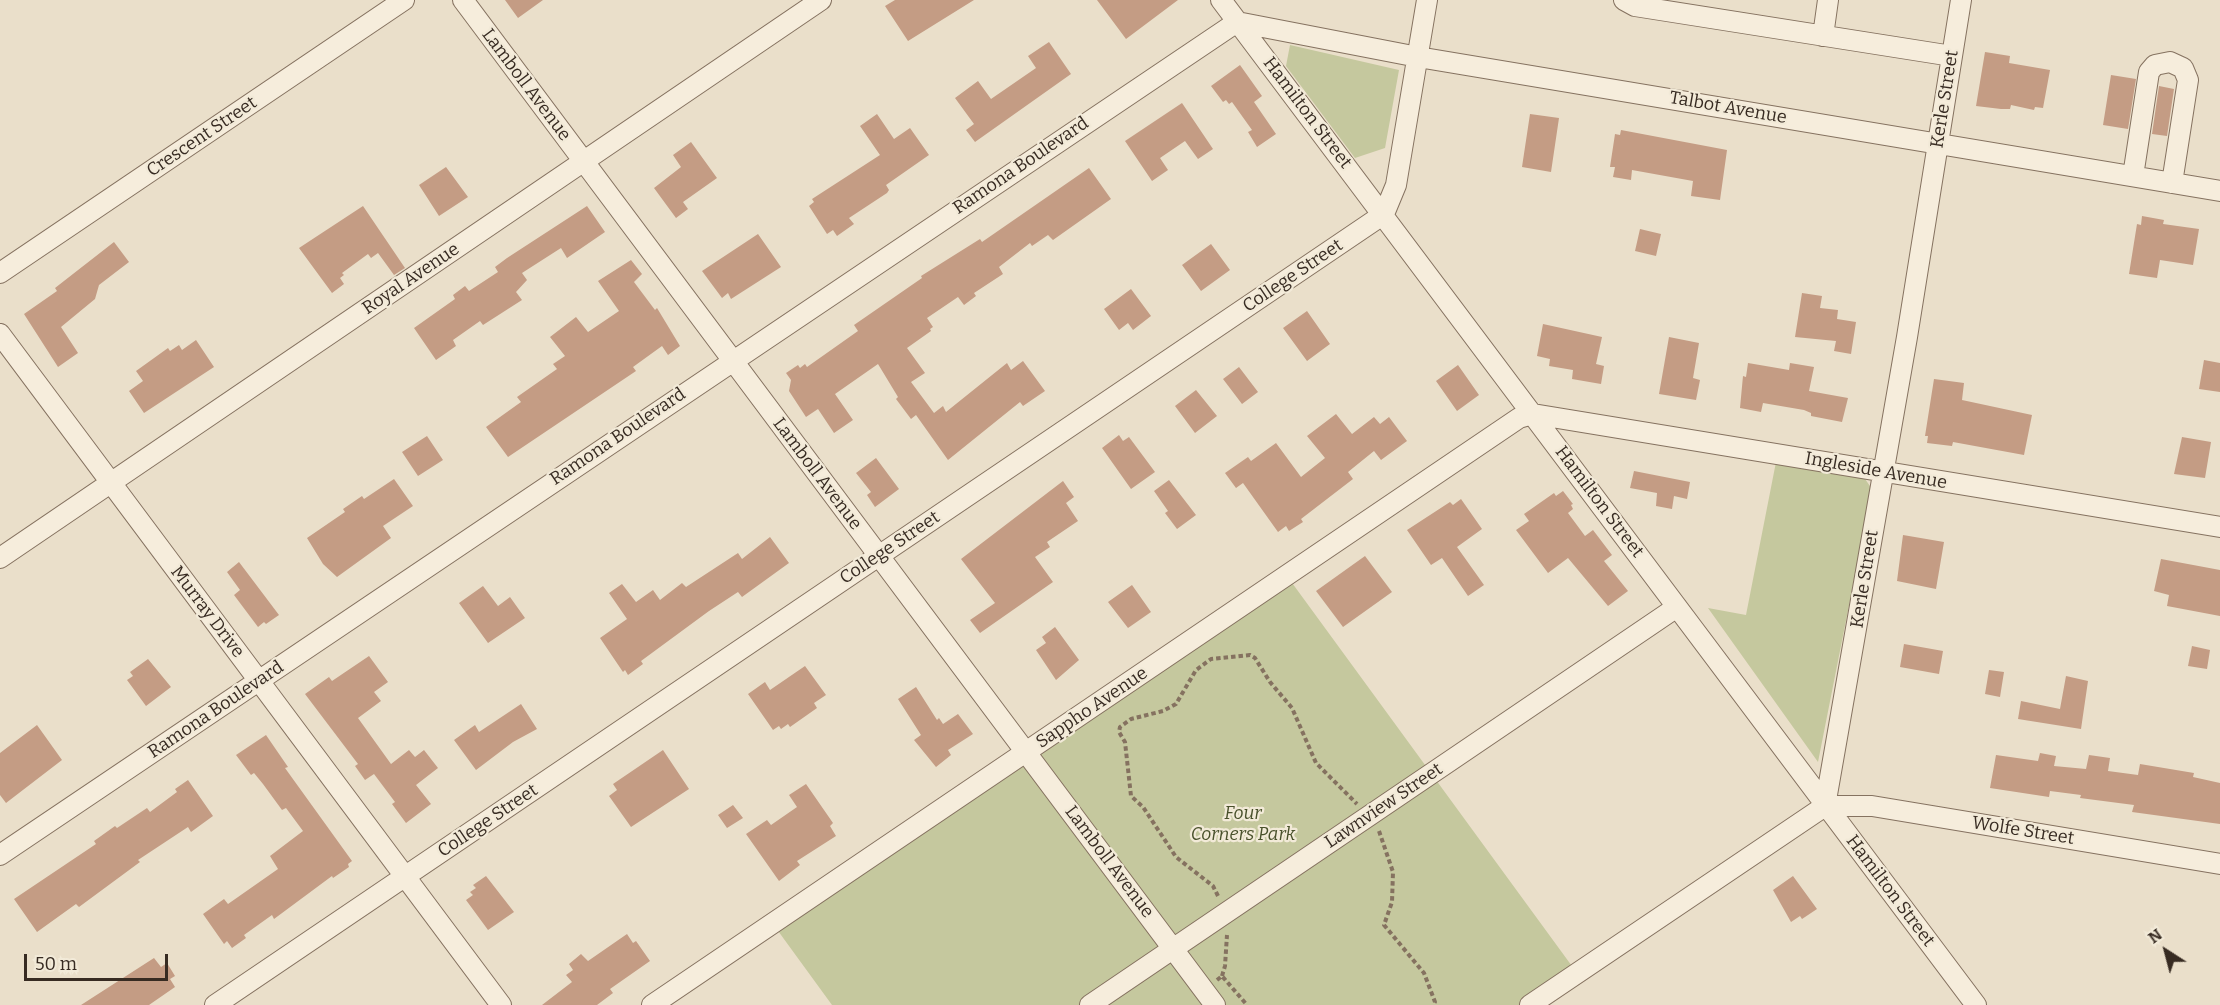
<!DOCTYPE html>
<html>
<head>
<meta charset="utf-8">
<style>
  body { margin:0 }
  #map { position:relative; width:2220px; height:1005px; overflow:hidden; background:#eadfca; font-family:Bitter,serif }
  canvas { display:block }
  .north { position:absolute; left:2136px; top:921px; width:60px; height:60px; -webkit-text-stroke:4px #f2ead8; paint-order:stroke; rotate:324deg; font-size:16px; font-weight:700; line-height:24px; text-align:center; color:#372b22 }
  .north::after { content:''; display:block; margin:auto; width:21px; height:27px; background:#372b22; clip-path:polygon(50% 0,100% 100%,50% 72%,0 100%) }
  .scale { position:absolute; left:24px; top:954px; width:144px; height:27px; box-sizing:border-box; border:3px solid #372b22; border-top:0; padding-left:8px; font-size:18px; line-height:21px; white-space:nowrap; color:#372b22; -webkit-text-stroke:4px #f2ead8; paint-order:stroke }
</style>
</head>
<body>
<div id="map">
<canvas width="2220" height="1005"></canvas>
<div class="north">N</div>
<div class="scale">50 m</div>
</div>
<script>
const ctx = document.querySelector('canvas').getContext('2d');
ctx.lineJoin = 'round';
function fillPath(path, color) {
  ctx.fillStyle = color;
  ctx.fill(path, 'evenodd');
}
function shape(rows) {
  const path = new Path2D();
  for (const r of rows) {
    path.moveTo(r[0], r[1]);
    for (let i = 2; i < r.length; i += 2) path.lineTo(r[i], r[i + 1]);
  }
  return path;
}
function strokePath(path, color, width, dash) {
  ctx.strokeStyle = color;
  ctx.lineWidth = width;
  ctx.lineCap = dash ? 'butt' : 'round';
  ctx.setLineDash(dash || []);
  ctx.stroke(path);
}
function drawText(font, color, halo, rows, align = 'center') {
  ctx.font = font + ' Bitter,serif';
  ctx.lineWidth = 4.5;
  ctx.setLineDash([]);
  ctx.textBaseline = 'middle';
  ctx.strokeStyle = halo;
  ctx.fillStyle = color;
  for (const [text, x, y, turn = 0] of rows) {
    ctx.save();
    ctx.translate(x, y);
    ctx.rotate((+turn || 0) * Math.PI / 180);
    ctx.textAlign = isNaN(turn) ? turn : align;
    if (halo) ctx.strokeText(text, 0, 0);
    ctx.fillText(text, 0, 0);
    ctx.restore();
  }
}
const green = shape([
  [1290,45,1399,70,1385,148,1355,158,1286,66],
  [1776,462,1863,476,1872,489,1818,762,1708,608,1746,615],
  [1287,576,1577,973,1530,1005,832,1005,773,924]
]);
const building = shape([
  [505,0,543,0,518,18],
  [895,0,974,0,908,41,885,6],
  [1097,0,1178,0,1126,39],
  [1049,42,1071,74,975,142,966,130,974,124,955,98,978,81,991,99,1036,68,1028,56],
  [1985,52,2010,56,2009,63,2050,70,2043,108,2035,107,2034,110,2011,105,2010,109,2001,109,1976,106],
  [1240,65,1262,96,1254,102,1276,134,1257,147,1248,132,1252,130,1232,102,1229,104,1226,100,1223,102,1211,86],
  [2111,75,2136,79,2128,129,2103,125],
  [2159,86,2174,89,2167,136,2152,134],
  [1182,103,1213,149,1198,159,1185,141,1160,158,1168,170,1152,181,1125,141],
  [877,114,894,139,910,128,929,155,886,185,889,190,887,193,849,218,854,224,837,236,833,230,827,234,809,206,814,202,812,199,880,155,860,126],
  [1530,114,1559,118,1551,172,1522,167],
  [1621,130,1727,150,1720,200,1691,196,1693,181,1632,170,1631,180,1613,177,1615,167,1610,167,1615,134,1620,135],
  [691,142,717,178,683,202,688,209,676,218,654,188,681,167,673,155],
  [446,167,468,197,439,216,419,185],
  [1089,168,1111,199,1053,240,1048,235,1032,246,1030,243,999,267,1003,274,974,293,976,296,964,305,958,297,927,318,933,327,930,329,931,331,907,348,925,373,911,382,934,413,943,406,946,412,1007,363,1011,370,1023,361,1045,391,1023,406,1020,402,948,460,916,415,911,419,896,399,898,397,878,364,835,394,853,420,834,433,818,409,806,417,789,391,791,380,786,373,798,365,800,368,805,364,807,367,858,331,854,325,922,278,921,276,980,239,982,242],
  [363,206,405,268,394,275,378,253,371,258,368,254,342,273,344,275,340,278,344,284,332,293,299,248],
  [587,206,605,232,567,258,561,248,522,273,527,280,516,292,522,300,483,325,480,321,453,340,456,346,436,360,414,328,455,299,453,295,465,286,469,291,498,272,495,267,507,258],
  [2142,216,2164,220,2163,224,2199,229,2193,265,2160,260,2157,278,2129,274,2137,224,2141,225],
  [1640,229,1661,234,1656,256,1635,251],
  [758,234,781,267,731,299,728,293,722,298,702,271],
  [114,242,129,262,99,285,95,299,61,327,78,353,58,367,24,314,57,291,55,288],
  [1211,244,1230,270,1201,291,1182,265],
  [631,260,642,274,634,282,655,310,657,308,680,346,668,355,662,346,633,367,636,371,508,457,486,427,521,402,517,397,557,369,553,364,565,356,550,337,576,317,588,332,619,311,598,281],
  [1131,289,1151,316,1133,330,1128,323,1119,330,1104,309],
  [1802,293,1822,296,1820,308,1838,310,1837,319,1856,322,1851,354,1834,351,1836,341,1795,337],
  [1307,311,1330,344,1307,361,1283,328],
  [1543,324,1602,337,1596,364,1604,366,1601,384,1572,379,1573,370,1549,366,1550,359,1537,356],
  [1669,337,1699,343,1693,378,1700,380,1696,400,1659,394],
  [196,340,214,367,144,413,129,391,143,381,136,371,168,348,170,351,179,345,182,350],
  [2204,360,2220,363,2220,392,2199,389],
  [1748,363,1789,370,1790,363,1814,367,1809,391,1848,398,1842,422,1811,416,1811,413,1804,410,1763,403,1761,412,1740,408,1743,376,1746,377],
  [1458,365,1479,395,1457,411,1436,381],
  [1239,367,1258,392,1242,404,1223,379],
  [1934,379,1964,383,1962,400,2032,415,2024,455,1953,442,1952,446,1927,443,1928,436,1925,436],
  [1196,390,1217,416,1195,433,1175,406],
  [1336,414,1352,434,1374,417,1380,424,1389,417,1407,441,1381,460,1374,451,1348,472,1353,479,1301,519,1303,522,1289,531,1286,526,1278,532,1243,483,1236,488,1225,473,1248,457,1251,461,1276,443,1301,477,1325,458,1307,436],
  [1119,435,1123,441,1129,437,1155,472,1131,489,1102,448],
  [427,436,443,460,418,476,402,452],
  [2182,437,2211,442,2205,478,2174,474],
  [876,458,899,489,875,507,867,495,871,492,856,473],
  [1634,471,1690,482,1687,499,1674,496,1672,509,1656,506,1657,493,1630,488],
  [394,479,413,506,383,526,391,538,337,577,323,564,307,538,345,512,343,509,362,496,364,499],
  [1169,480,1196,515,1177,529,1165,513,1168,511,1154,491],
  [1063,481,1074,497,1066,503,1078,521,1047,542,1050,547,1035,557,1053,582,980,633,970,620,995,603,961,559],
  [1563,491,1573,504,1571,505,1573,509,1568,513,1585,536,1593,530,1612,555,1604,561,1628,591,1608,606,1568,558,1548,573,1516,530,1529,521,1524,514,1554,493,1556,496],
  [1461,499,1482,529,1457,547,1484,585,1468,596,1442,558,1431,565,1407,530,1450,502,1453,505],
  [1903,535,1944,542,1936,589,1897,581],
  [770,537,789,563,742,597,738,592,709,611,641,661,643,664,628,675,625,670,623,672,600,638,627,619,609,593,622,584,636,602,653,590,660,600,682,583,686,587,738,553,742,559],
  [1365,556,1392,592,1343,627,1316,591],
  [2161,559,2220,570,2220,616,2167,606,2169,595,2154,591],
  [239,562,279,615,266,624,264,622,258,627,234,595,240,590,227,572],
  [1132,585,1151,612,1128,628,1108,602],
  [483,586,498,606,510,597,525,618,488,643,459,603],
  [1055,627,1079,660,1056,680,1036,650,1046,643,1042,637],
  [1904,644,1943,651,1939,674,1900,667],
  [2192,646,2210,650,2207,669,2188,666],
  [369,656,388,682,374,692,381,701,358,718,391,764,409,750,415,757,424,750,438,768,416,785,431,804,406,823,392,804,395,802,374,774,365,780,355,766,358,764,305,694,329,677,332,681],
  [148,659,171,687,146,706,127,680,133,676,130,672],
  [805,666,826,695,814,703,817,708,790,727,788,724,781,729,779,726,773,730,748,694,765,682,770,690],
  [1989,670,2004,672,2000,697,1985,694],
  [2066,676,2088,681,2081,729,2018,719,2021,701,2060,709],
  [916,687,937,720,939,718,943,724,958,714,973,734,948,750,951,755,936,767,914,740,921,735,898,699],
  [521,704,537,729,513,742,476,770,454,740,475,725,479,732],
  [37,725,62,760,6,803,0,795,0,753],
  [266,735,288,767,285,768,352,861,348,864,349,867,333,878,332,876,274,919,272,915,244,935,246,938,232,948,227,941,224,944,203,914,224,899,228,904,278,869,270,856,303,831,286,808,282,810,263,784,254,773,251,775,236,755],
  [663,750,689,789,631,827,609,796,617,790,613,784],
  [2040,753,2056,756,2054,766,2086,769,2089,755,2110,758,2108,771,2138,775,2140,764,2194,773,2193,777,2220,783,2220,824,2132,812,2134,805,2080,798,2081,795,2050,791,2049,797,1990,788,1996,755,2038,761],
  [188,780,213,816,191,832,188,827,138,860,140,862,79,907,76,904,37,932,14,899,96,844,94,841,115,826,117,828,147,808,150,812,177,792,175,789],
  [806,784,833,823,830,826,836,836,797,861,800,865,779,881,746,834,767,820,771,825,797,807,789,795],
  [733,805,743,818,727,828,718,815],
  [486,876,514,912,488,930,466,900,473,895,470,892,476,888,473,885],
  [1793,876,1817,909,1802,919,1800,916,1791,922,1773,890],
  [627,934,633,943,636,941,650,961,610,989,613,993,597,1005,542,1005,572,982,566,975,573,970,569,964,581,954,588,961],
  [154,958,161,967,167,963,175,976,170,979,175,987,149,1005,81,1005]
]);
const path = shape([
  [1379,831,1393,872,1392,902,1384,925,1424,973,1435,1002,1433,1005],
  [1218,896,1213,886,1176,857,1143,807,1131,796,1125,742,1119,732,1120,727,1131,719,1163,711,1176,704,1196,670,1211,659,1250,655,1255,658,1270,682,1292,708,1316,763,1357,804],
  [1222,976,1225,966,1227,935],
  [1217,980,1222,976,1247,1005]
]);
const minor = shape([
  [463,0,1215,1005],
  [1221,0,1976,1005],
  [1624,0,1635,6,1952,56],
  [1823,36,1828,0],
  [2133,176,2149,72,2155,65,2170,62,2183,68,2188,80,2172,183],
  [0,273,404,0],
  [0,334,501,1005],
  [0,558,821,0],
  [1825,806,1872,806,2220,864],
  [0,855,1237,22,1418,57,2220,191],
  [215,1005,1384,214,1396,185,1427,0],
  [652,1005,1519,418,1533,414,2220,527],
  [1090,1005,1677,607],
  [1530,1005,1825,806,1907,337,1961,0]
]);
const streetNames = [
  ["Lamboll Avenue",526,85,53],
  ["Kerle Street",1945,99,-81],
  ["Talbot Avenue",1728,108,10],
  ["Hamilton Street",1307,113,53],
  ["Crescent Street",202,137,-34],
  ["Ramona Boulevard",1021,166,-34],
  ["College Street",1293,276,-34],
  ["Royal Avenue",411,279,-34],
  ["Ramona Boulevard",618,437,-34],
  ["Ingleside Avenue",1876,471,10],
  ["Lamboll Avenue",817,474,53],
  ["Hamilton Street",1599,502,53],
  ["College Street",890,548,-34],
  ["Kerle Street",1865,579,-81],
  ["Murray Drive",207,612,53],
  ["Sappho Avenue",1092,708,-34],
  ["Ramona Boulevard",216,710,-34],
  ["Lawnview Street",1384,806,-34],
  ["College Street",488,821,-34],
  ["Wolfe Street",2023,831,9],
  ["Lamboll Avenue",1109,862,53],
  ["Hamilton Street",1890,891,53]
];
const parkNames = [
  ["Four",1243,814],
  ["Corners Park",1243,835]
];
fillPath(green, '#c5c89e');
fillPath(building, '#c49c84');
strokePath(minor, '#857260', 22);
strokePath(path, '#857260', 4, [4.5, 3]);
strokePath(minor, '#f6eddc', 20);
drawText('18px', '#372b22', '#f2ead8', streetNames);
drawText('italic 18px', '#49512b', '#f2ead8', parkNames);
</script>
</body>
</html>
